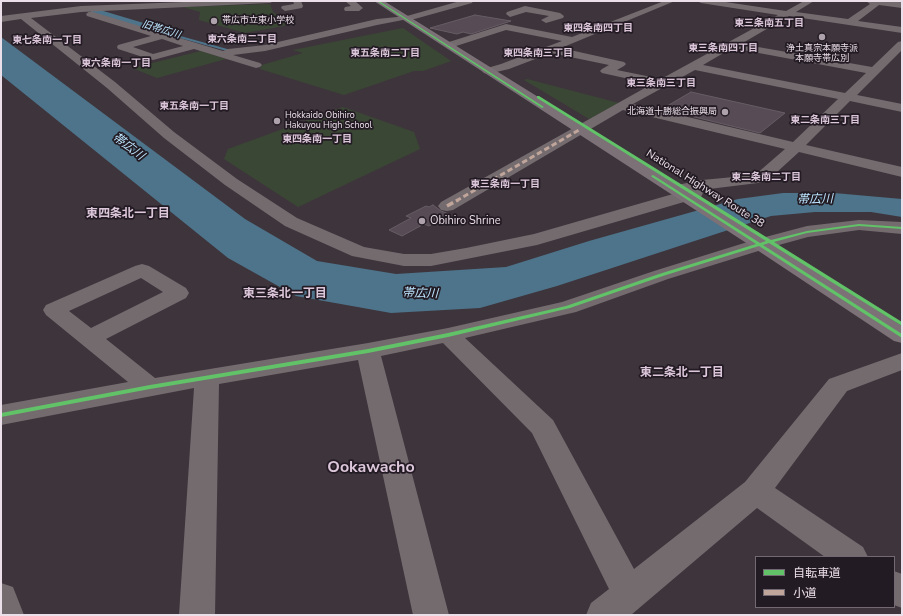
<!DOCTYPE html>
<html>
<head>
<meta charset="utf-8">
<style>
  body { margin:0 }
  #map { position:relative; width:903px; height:616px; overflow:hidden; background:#3e343c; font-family:"Nunito Sans","Noto Sans JP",sans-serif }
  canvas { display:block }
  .frame { position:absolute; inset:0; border:2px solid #ebdfe9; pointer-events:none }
  .legend { position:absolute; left:755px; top:556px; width:140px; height:52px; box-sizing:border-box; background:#231b23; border:1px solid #736972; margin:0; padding:5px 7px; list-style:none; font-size:12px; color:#ebdfe9 }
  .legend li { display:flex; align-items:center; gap:8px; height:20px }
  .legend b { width:20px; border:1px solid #736972 }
</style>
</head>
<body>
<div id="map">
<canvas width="903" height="616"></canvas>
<div class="frame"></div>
<ul class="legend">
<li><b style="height:5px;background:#61c268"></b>自転車道</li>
<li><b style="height:5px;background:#c0a59a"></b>小道</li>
</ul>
</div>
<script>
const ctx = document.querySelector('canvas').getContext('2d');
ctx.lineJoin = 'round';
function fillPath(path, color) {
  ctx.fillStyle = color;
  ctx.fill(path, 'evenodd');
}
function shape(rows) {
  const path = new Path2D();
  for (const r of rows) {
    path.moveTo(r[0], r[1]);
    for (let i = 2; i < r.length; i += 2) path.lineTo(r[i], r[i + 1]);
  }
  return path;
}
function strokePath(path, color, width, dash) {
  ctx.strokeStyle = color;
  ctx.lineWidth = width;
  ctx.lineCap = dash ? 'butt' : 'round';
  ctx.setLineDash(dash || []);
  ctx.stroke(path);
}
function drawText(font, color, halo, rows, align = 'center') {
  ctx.font = font + ' "Nunito Sans","Noto Sans JP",sans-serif';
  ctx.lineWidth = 3.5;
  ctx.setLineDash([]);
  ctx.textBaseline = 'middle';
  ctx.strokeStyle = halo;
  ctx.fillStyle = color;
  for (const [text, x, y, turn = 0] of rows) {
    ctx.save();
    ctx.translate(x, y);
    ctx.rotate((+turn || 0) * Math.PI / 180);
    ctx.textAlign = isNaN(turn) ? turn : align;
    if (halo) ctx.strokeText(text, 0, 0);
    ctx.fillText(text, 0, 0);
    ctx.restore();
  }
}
const green = shape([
  [270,4,273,12,288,22,284,26,245,33,199,20,200,12,183,7],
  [403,28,451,61,423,71,414,71,344,95,260,69,262,65,303,53,293,50],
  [201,51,226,59,157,78,132,68],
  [527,79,619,103,589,119,524,80],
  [343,107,414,132,420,149,298,207,224,159,228,149]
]);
const water = shape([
  [1,37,245,219,317,261,396,274,506,267,589,241,738,199,783,193,834,193,902,199,902,217,871,212,815,212,771,216,557,286,480,308,391,313,296,296,228,258,1,75]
]);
const stream = shape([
  [173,35,227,50]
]);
const river = shape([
  [95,7,99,8,100,10,177,33,179,35,177,37,173,38,91,14,90,10,95,7]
]);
const building = shape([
  [475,15,511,21,471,34,463,32,457,34,430,28,475,15],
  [691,92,785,113,760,133,662,109,691,92],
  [433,205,441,211,449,214,429,226,424,224,402,236,389,230,411,218,406,216,426,206,429,207,433,205]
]);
const minor = shape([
  [210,1,274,1,270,3,81,12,31,18,115,82,174,132,237,179,297,218,364,247,404,254,431,254,466,248,534,234,673,194,670,190,672,186,702,180,755,175,785,149,623,110,453,210,447,211,441,210,438,206,441,202,652,84,602,73,600,71,602,69,609,65,551,53,509,69,488,74,484,73,482,71,484,69,501,64,562,41,506,30,453,47,449,46,448,44,449,42,506,24,572,37,664,1,675,1,561,48,624,62,626,64,624,66,617,70,661,79,778,15,701,3,697,1,719,1,786,11,804,1,814,1,796,12,848,19,870,4,866,1,902,2,902,8,879,5,858,21,902,27,902,33,789,16,741,44,872,67,898,42,902,41,902,50,857,95,902,104,902,112,850,101,806,145,902,167,902,177,799,152,766,182,701,190,703,193,701,197,537,245,431,266,404,266,352,256,285,226,225,185,164,138,107,88,21,19,1,22,1,16,81,6,210,1],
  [732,48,866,73,845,93,703,65,732,48],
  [695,70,838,99,793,142,633,104,695,70],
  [293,1,301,1,303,6,302,8,285,11,281,8,282,6,294,4,293,1],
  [345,1,355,1,363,8,359,11,345,11,344,9,345,7,351,6,345,1],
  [460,1,473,1,472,3,411,20,408,19,377,25,265,51,233,55,260,63,262,65,260,67,256,68,194,49,153,60,149,59,118,49,117,47,118,45,151,36,87,16,86,14,90,11,93,12,223,51,228,49,265,45,377,19,407,16,460,1],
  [162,39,183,46,153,54,133,47,162,39],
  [525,6,560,13,564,16,563,18,546,23,541,20,549,16,526,12,510,17,506,14,507,12,525,6],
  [859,220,902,222,902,234,859,230,808,237,768,248,668,279,576,312,465,338,553,420,634,569,745,482,829,379,902,353,902,370,847,391,775,488,863,547,868,557,825,557,757,508,631,615,586,615,591,603,609,589,532,433,443,343,381,356,449,615,413,615,358,360,219,384,215,615,179,615,194,388,1,425,1,405,128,382,46,315,43,310,46,305,135,266,142,264,149,266,186,288,189,293,186,298,106,339,155,378,368,343,448,328,562,302,654,271,754,240,807,226,859,220],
  [141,278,163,292,91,328,69,311,141,278],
  [894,571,902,574,902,608,894,605,894,571],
  [1,583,13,587,24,615,1,615,1,583]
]);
const highway = shape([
  [374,1,384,1,768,240,902,326,902,343,894,341,754,248,374,1]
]);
const quietFar1 = shape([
  [456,201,579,130]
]);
const quiet = shape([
  [447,206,458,200]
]);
const cycleway = shape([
  [377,1,379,1,544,107,542,108,377,1],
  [537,96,539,96,771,240,807,231,859,224,902,227,902,229,859,226,807,233,774,242,902,322,902,326,769,243,763,245,902,334,902,338,759,246,663,276,570,308,448,337,368,353,150,389,1,417,1,413,150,385,368,349,448,333,566,306,659,274,756,244,652,177,651,176,653,175,760,243,766,241,537,98,537,96]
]);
const markers = [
  [214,21,4,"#aea3ac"],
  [822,37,4,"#aea3ac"],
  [725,112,4,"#aea3ac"],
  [277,121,4,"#aea3ac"],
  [422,221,4,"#aea3ac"]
];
const farPoinames = [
  ["帯広市立東小学校",222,21],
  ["浄土真宗本願寺派",822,49,"center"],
  ["本願寺帯広別",822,59,"center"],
  ["北海道十勝総合振興局",717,112,"right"],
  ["Hokkaido Obihiro",285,116],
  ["Hakuyou High School",285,126]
];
const farNeighbourhoodnames = [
  ["東三条南五丁目",769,24],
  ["東四条南四丁目",598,29],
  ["東六条南二丁目",242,40],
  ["東七条南一丁目",47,41],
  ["東三条南四丁目",723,49],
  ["東五条南二丁目",385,54],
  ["東四条南三丁目",538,54],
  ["東六条南一丁目",116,64],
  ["東三条南三丁目",661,84],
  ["東五条南一丁目",194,107],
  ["東二条南三丁目",825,121],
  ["東四条南一丁目",317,140],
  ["東二条南二丁目",766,178],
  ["東三条南一丁目",505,185]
];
const farWaternames = [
  ["旧帯広川",161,30,17]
];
const streetNames = [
  ["National Highway Route 38",705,189,32]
];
const poiNames = [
  ["Obihiro Shrine",430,221]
];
const waterNames = [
  ["帯広川",128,147,37],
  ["帯広川",815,200,-1],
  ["帯広川",420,294,2]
];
const neighbourhoodNames = [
  ["東四条北一丁目",128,214],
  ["東三条北一丁目",285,294],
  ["東二条北一丁目",682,373]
];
const nearQuarternames = [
  ["Ookawacho",371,468]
];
fillPath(green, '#3b4735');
fillPath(water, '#4d748a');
strokePath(stream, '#4d748a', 2);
fillPath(river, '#4d748a');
fillPath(building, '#574c56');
strokePath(building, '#665d64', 1);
fillPath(minor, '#746b6f');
fillPath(highway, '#7b7177');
strokePath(quietFar1, '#c0a59a', 3, [5.5, 3]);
strokePath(quiet, '#c0a59a', 3.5, [7, 3.5]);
fillPath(cycleway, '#61c268');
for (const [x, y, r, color] of markers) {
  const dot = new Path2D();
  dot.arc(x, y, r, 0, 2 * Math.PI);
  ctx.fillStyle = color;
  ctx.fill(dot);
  strokePath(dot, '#231b23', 1.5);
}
drawText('9px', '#ebdfe9', '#231b23', farPoinames, 'left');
drawText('bold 10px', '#dcc6da', '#231b23', farNeighbourhoodnames);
drawText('italic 10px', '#bce5fe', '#231b23', farWaternames);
drawText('11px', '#ebdfe9', '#231b23', streetNames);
drawText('11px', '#ebdfe9', '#231b23', poiNames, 'left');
drawText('italic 12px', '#bce5fe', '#231b23', waterNames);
drawText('bold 12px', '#dcc6da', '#231b23', neighbourhoodNames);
drawText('bold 16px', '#dcc6da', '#231b23', nearQuarternames);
</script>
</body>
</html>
